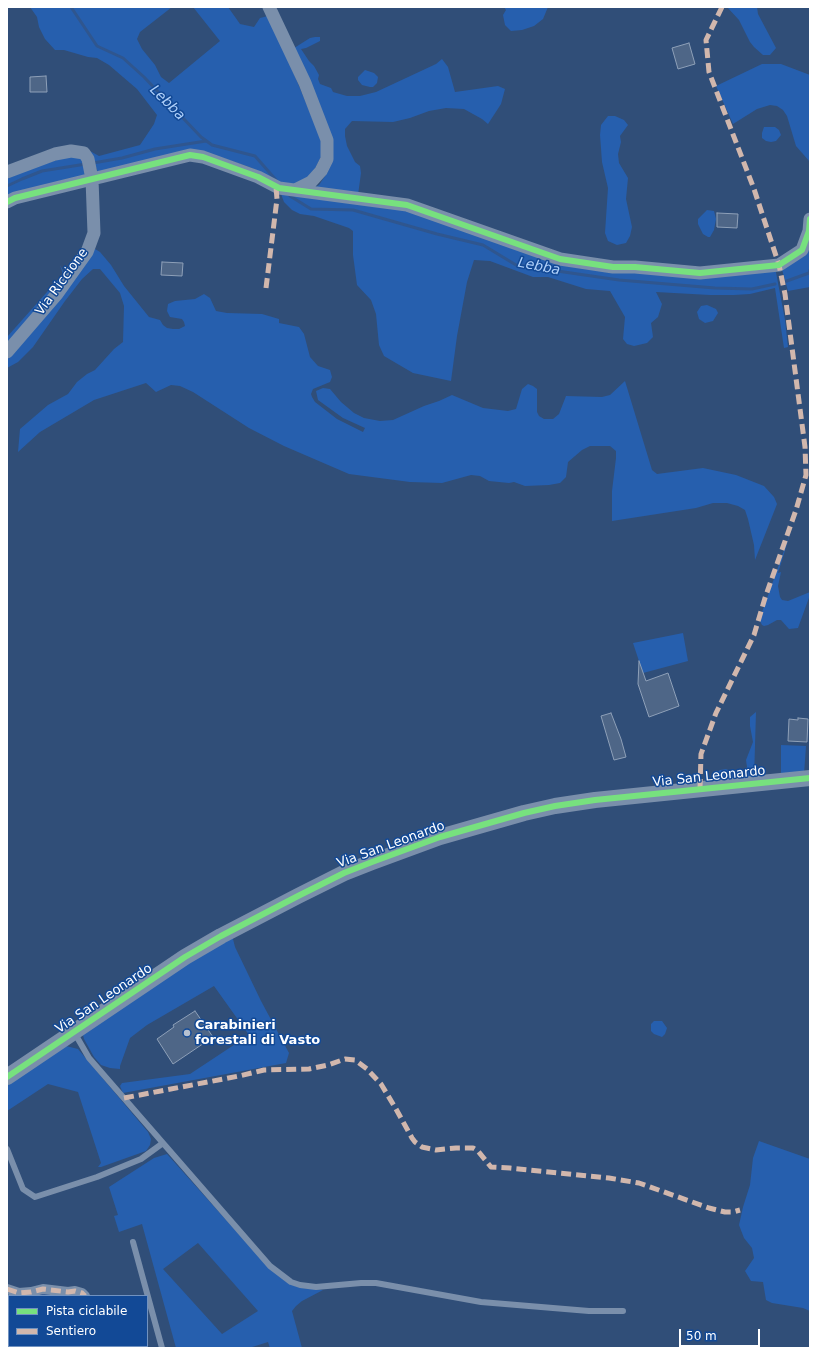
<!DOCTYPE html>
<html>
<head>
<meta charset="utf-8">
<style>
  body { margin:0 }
  #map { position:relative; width:817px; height:1355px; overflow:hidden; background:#304e78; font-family:"DejaVu Sans",sans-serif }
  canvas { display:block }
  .frame { position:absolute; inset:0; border:8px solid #fff; pointer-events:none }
  .legend { position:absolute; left:8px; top:1295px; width:140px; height:52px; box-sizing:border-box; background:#124996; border:1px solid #7192c0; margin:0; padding:5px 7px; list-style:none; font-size:12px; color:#fff }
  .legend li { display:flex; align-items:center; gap:8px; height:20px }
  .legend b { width:20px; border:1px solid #7192c0 }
  .scale { position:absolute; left:679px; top:1329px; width:81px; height:18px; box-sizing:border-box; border:2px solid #fff; border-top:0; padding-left:5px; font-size:12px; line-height:14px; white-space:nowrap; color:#fff; -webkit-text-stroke:3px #124996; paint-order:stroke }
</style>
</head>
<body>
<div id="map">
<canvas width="817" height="1355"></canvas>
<div class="frame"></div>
<ul class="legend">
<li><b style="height:5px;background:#77e17e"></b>Pista ciclabile</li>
<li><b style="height:5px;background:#d1b7ad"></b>Sentiero</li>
</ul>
<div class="scale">50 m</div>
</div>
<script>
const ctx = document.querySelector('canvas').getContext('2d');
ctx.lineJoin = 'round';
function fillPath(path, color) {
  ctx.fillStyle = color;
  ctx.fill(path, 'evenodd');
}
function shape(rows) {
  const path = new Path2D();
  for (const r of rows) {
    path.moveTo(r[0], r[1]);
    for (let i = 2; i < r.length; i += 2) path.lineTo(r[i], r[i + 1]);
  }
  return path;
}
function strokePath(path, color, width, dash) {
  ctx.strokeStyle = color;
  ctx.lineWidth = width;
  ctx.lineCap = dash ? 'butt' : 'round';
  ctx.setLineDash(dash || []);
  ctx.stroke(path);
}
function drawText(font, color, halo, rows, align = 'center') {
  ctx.font = font + ' "DejaVu Sans",sans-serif';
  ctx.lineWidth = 3;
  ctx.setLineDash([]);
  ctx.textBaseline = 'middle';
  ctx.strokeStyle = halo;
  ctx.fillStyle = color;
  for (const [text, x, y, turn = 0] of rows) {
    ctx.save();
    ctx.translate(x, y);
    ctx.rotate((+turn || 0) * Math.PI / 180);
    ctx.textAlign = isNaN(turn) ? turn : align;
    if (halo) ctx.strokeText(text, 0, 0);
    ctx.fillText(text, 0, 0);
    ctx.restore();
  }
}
const green = shape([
  [30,7,172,7,140,32,137,39,142,49,155,65,161,77,169,83,220,41,193,7,228,7,240,24,254,27,260,18,268,16,271,18,325,149,311,177,292,187,270,178,252,168,220,157,98,173,90,151,99,156,140,145,154,124,157,115,137,89,109,65,97,58,88,57,64,50,55,50,45,39,39,27,37,17],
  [504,7,548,7,543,19,534,26,522,30,511,31,505,25,503,15,506,10],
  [727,7,757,7,758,14,776,48,770,55,763,55,754,47,750,42,739,20],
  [315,37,320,37,320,41,306,48,301,49,309,61,314,66,319,75,318,79,320,84,331,88,333,92,347,96,360,96,376,92,436,64,442,59,448,67,455,92,498,86,505,89,501,104,488,124,482,119,464,109,446,108,429,111,410,118,393,122,352,121,345,129,345,136,347,146,355,162,360,166,361,173,358,195,396,204,484,235,634,271,775,267,785,320,788,347,784,348,775,288,750,294,734,295,710,295,656,292,662,304,658,317,651,323,653,337,647,343,634,346,627,344,623,339,625,317,610,291,586,289,548,277,533,277,490,261,474,260,467,282,457,336,451,381,413,373,384,356,379,345,376,314,371,300,357,285,353,255,353,231,349,228,314,216,300,214,292,210,284,202,281,194,303,193,319,185,327,173,333,148,291,50,310,38],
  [762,64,781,64,810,75,810,162,796,146,787,116,783,110,777,106,770,105,757,109,733,124,716,86],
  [365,70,374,73,378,77,377,83,373,87,370,87,362,85,358,80,358,77],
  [608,116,615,116,624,120,628,125,620,136,621,142,618,154,619,163,628,178,626,199,632,227,630,236,626,243,617,245,608,241,605,233,608,188,602,162,600,135,601,125],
  [764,127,775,127,779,130,781,135,776,141,771,142,766,141,762,138,762,133],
  [80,153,89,174,7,197,7,175],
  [707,210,714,211,716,219,714,230,710,237,708,237,703,234,698,224,698,219],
  [810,238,810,287,788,291,781,266],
  [95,249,100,252,111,265,124,286,149,317,160,320,163,325,167,328,173,329,179,329,185,326,184,322,182,319,170,317,167,311,168,304,175,301,195,299,204,294,210,298,216,311,227,313,262,314,279,319,279,323,299,327,304,334,310,357,318,366,330,370,332,377,330,382,313,389,311,394,312,397,315,402,337,419,363,432,365,428,343,418,318,400,316,391,323,388,330,389,341,402,354,413,364,418,380,421,393,420,424,406,439,401,452,395,483,408,508,411,516,409,522,389,528,384,533,386,537,389,537,412,539,416,544,419,553,419,559,414,566,396,602,397,610,395,625,381,652,470,657,474,703,468,736,475,764,486,774,497,777,504,755,560,754,545,748,519,745,510,738,506,727,503,713,503,696,508,612,521,612,491,616,458,616,451,610,446,590,446,582,450,568,462,566,477,560,483,549,485,525,486,514,482,509,483,489,481,480,476,471,475,442,483,410,482,349,474,284,446,249,428,193,392,180,386,171,385,156,392,146,383,94,400,40,432,18,452,20,429,48,405,68,394,77,382,87,374,95,370,114,349,123,342,124,306,120,293,100,269,93,269,82,279,65,301,33,347,18,362,7,368,7,353],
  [60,265,66,276,7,349,7,337,63,274],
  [707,305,716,309,718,313,713,321,705,323,699,319,697,312,701,306],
  [791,531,778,573,781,572,778,586,780,597,782,600,788,601,810,592,810,595,798,628,789,629,781,620,777,620,768,625,764,626,762,625,760,621,762,612],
  [683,633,688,661,643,673,633,643],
  [756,712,754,779,712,783,714,775,720,770,726,769,737,774,743,773,747,767,746,760,753,742,750,726,750,717],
  [781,745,806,746,804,774,781,776],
  [232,935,235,947,261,1001,289,1053,286,1063,123,1093,120,1086,122,1083,190,1074,249,1035,214,986,147,1025,130,1038,120,1066,120,1069,110,1068,101,1065,94,1057,84,1039,83,1035,90,1025],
  [654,1021,662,1021,667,1028,665,1034,662,1037,654,1034,651,1031,651,1024],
  [66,1046,78,1049,148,1132,151,1139,150,1145,146,1151,101,1167,98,1167,101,1163,78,1092,48,1084,7,1111,7,1082],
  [759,1141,810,1159,810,1311,803,1308,772,1303,766,1300,763,1282,751,1281,745,1271,754,1258,752,1248,744,1238,739,1225,743,1207,750,1185,753,1158],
  [167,1154,261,1259,285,1281,302,1288,323,1290,302,1301,296,1306,292,1311,302,1348,270,1348,268,1342,249,1348,176,1348,142,1224,119,1232,114,1216,118,1215,109,1187,154,1158],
  [198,1243,258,1311,222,1334,163,1269]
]);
const water = shape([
  [28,1346,108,1346,108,1348,28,1348]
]);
const stream = shape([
  [71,7,97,46,123,58,144,77,201,137,212,145,255,156,276,180],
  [93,163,122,158,155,149,206,141],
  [7,186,22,179,42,171,86,164],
  [290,196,311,209,353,210,437,234,483,245,516,265,619,280,715,288,752,289,775,284],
  [784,282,809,273,810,270]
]);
const canal = shape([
  [37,1296,49,1294,60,1296]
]);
const building = shape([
  [689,43,695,64,678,69,672,48,689,43],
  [46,76,47,92,30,92,30,77,46,76],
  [717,213,738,214,737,228,717,227,717,213],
  [162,262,183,263,182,276,161,275,162,262],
  [639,661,646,681,668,673,679,706,649,717,638,684,639,661],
  [611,713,621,739,626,757,614,760,601,716,611,713],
  [798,718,808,719,807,742,788,741,789,719,798,720,798,718],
  [195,1011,213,1037,173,1064,157,1039,174,1027,173,1025,195,1011]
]);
const service = shape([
  [74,1032,89,1058,270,1266,291,1282,300,1285,316,1287,361,1283,376,1283,481,1302,589,1311,623,1311],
  [7,1149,23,1189,35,1197,97,1177,141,1159,163,1143],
  [133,1242,162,1348]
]);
const pedestrian = shape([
  [7,1289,19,1293,31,1292,43,1289,68,1292,75,1291,82,1293,85,1296],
  [7,1339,9,1339],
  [133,1346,134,1348]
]);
const minor = shape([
  [269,7,305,83,327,140,327,159,321,171,311,182,295,190],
  [7,172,55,154,71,151,84,153,88,159,92,179,94,233,87,252,57,294,7,352],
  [7,202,15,198,190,155,203,157,258,177,279,188,407,205,560,259,613,267,635,267,700,273,779,265,802,250,809,231,810,219]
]);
const tertiary = shape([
  [7,1077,185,957,221,936,298,896,344,873,372,862,440,837,524,813,555,806,595,800,810,778]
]);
const quiet = shape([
  [266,288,277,199,276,187],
  [700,789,701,754,716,713,754,635,765,598,796,510,806,475,805,447,785,294,779,265,754,189,709,72,706,40,722,7],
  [124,1098,239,1076,264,1070,309,1069,328,1065,345,1059,355,1060,367,1069,381,1084,396,1109,412,1138,415,1142,422,1147,436,1150,456,1148,473,1148,478,1151,491,1167,510,1168,609,1178,639,1183,709,1208,725,1212,733,1212,740,1210],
  [7,1289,19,1293,31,1292,43,1289,68,1292,75,1291,82,1293,85,1296],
  [7,1339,9,1339],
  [133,1346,134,1348]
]);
const cycleway = shape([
  [7,202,15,198,190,155,203,157,258,177,279,188,407,205,560,259,613,267,635,267,700,273,779,265,802,250,809,231,810,219],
  [7,1077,185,957,221,936,298,896,344,873,372,862,440,837,524,813,555,806,595,800,810,778]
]);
const markers = [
  [187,1033,4,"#b7c1d0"]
];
const streetNames = [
  ["Via Riccione",62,282,-54],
  ["Via San Leonardo",709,777,-6],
  ["Via San Leonardo",391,845,-20],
  ["Via San Leonardo",104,999,-34]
];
const poiNames = [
  ["Carabinieri",195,1026],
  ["forestali di Vasto",195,1041]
];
const waterNames = [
  ["Lebba",167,103,45],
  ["Lebba",539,267,11]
];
fillPath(green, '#265fae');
fillPath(water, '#2f568f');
strokePath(stream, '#2f568f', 3);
strokePath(canal, '#2f568f', 11);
fillPath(building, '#4e6687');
strokePath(building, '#8ea0b8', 1);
strokePath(service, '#7a8fab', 6);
strokePath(pedestrian, '#7a8fab', 10);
strokePath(minor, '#7a8fab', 13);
strokePath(tertiary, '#7a8fab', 16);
strokePath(quiet, '#d1b7ad', 5, [10, 5]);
strokePath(cycleway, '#77e17e', 6);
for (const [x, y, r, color] of markers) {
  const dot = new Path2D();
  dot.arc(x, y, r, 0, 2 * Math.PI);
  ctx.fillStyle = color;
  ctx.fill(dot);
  strokePath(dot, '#124996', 1.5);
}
drawText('13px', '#fff', '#124996', streetNames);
drawText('bold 13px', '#fff', '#124996', poiNames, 'left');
drawText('italic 14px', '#afd0fa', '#124996', waterNames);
</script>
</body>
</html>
